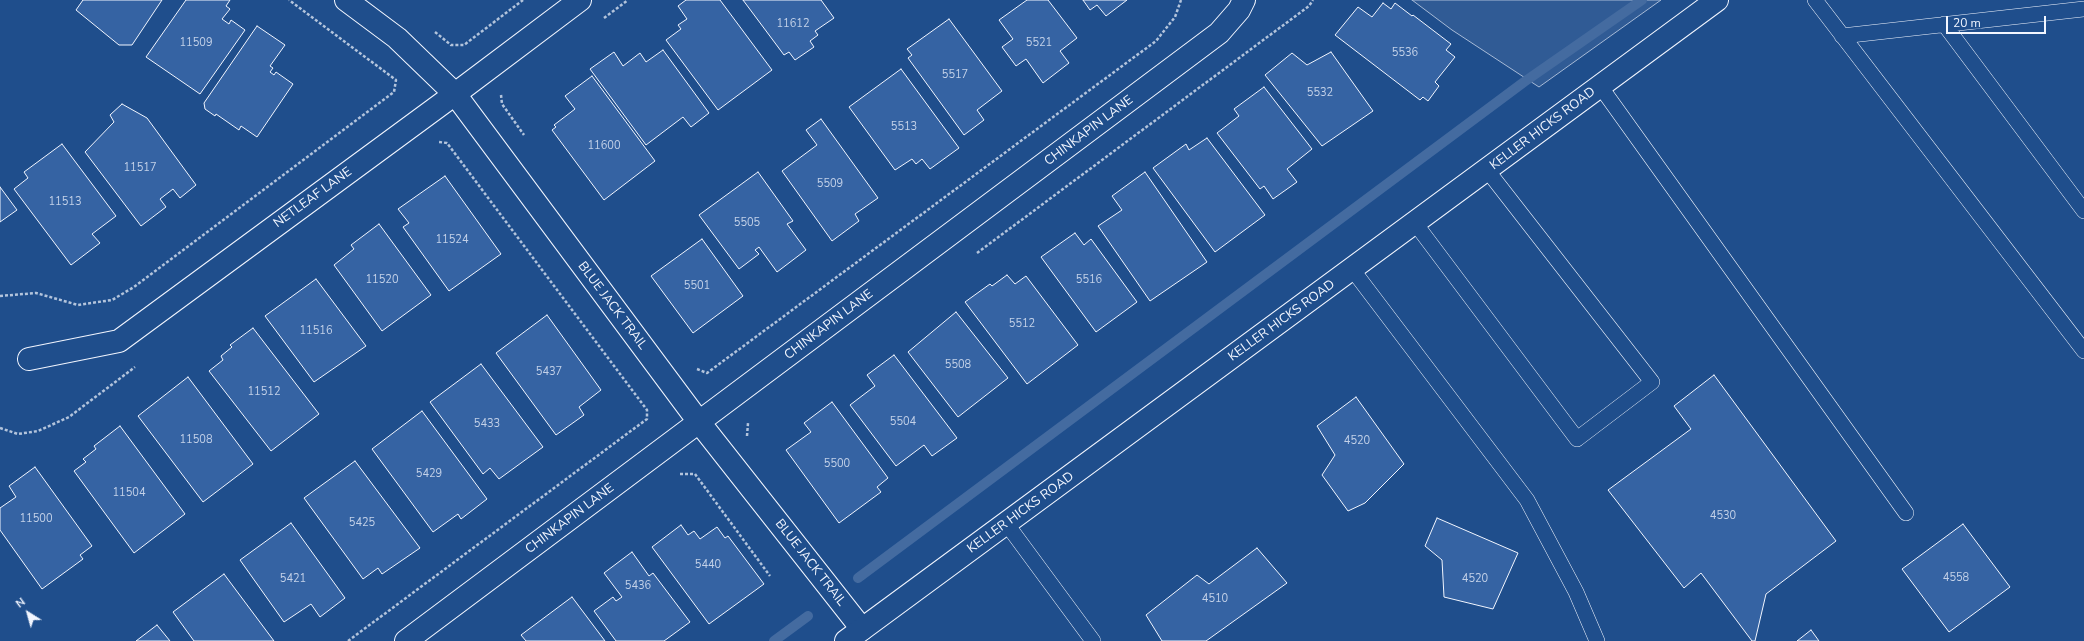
<!DOCTYPE html>
<html>
<head>
<meta charset="utf-8">
<style>
  body { margin:0 }
  #map { position:relative; width:2084px; height:641px; overflow:hidden; background:#1f4e8c; font-family:"Nunito Sans",sans-serif }
  canvas { display:block }
  .north { position:absolute; left:8px; top:593px; width:40px; height:40px; -webkit-text-stroke:3px #1f4e8c; paint-order:stroke; rotate:323deg; font-size:11px; font-weight:700; line-height:16px; text-align:center; color:#f2f6ff }
  .north::after { content:''; display:block; margin:auto; width:14px; height:18px; background:#f2f6ff; clip-path:polygon(50% 0,100% 100%,50% 72%,0 100%) }
  .scale { position:absolute; left:1946px; top:16px; width:100px; height:18px; box-sizing:border-box; border:2px solid #f2f6ff; border-top:0; padding-left:5px; font-size:12px; line-height:14px; white-space:nowrap; color:#f2f6ff; -webkit-text-stroke:3px #1f4e8c; paint-order:stroke }
</style>
</head>
<body>
<div id="map">
<canvas width="2084" height="641"></canvas>
<div class="north">N</div>
<div class="scale">20 m</div>
</div>
<script>
const ctx = document.querySelector('canvas').getContext('2d');
ctx.lineJoin = 'round';
function fillPath(path, color) {
  ctx.fillStyle = color;
  ctx.fill(path, 'evenodd');
}
function shape(rows) {
  const path = new Path2D();
  for (const r of rows) {
    path.moveTo(r[0], r[1]);
    for (let i = 2; i < r.length; i += 2) path.lineTo(r[i], r[i + 1]);
  }
  return path;
}
function strokePath(path, color, width, dash) {
  ctx.strokeStyle = color;
  ctx.lineWidth = width;
  ctx.lineCap = dash ? 'butt' : 'round';
  ctx.setLineDash(dash || []);
  ctx.stroke(path);
}
function drawText(font, color, halo, rows, align = 'center') {
  ctx.font = font + ' "Nunito Sans",sans-serif';
  ctx.lineWidth = 3;
  ctx.setLineDash([]);
  ctx.textBaseline = 'middle';
  ctx.strokeStyle = halo;
  ctx.fillStyle = color;
  for (const [text, x, y, turn = 0] of rows) {
    ctx.save();
    ctx.translate(x, y);
    ctx.rotate((+turn || 0) * Math.PI / 180);
    ctx.textAlign = isNaN(turn) ? turn : align;
    if (halo) ctx.strokeText(text, 0, 0);
    ctx.fillText(text, 0, 0);
    ctx.restore();
  }
}
const built = shape([
  [1412,0,1661,0,1539,87,1452,30,1412,0]
]);
const stream = shape([
  [858,578,1524,82,1642,0],
  [774,641,808,616]
]);
const building = shape([
  [83,0,162,0,132,45,119,45,76,10,83,0],
  [186,0,230,0,226,6,230,9,222,19,229,24,231,20,245,30,200,94,146,57,186,0],
  [686,0,720,0,772,70,718,110,666,40,681,29,678,25,687,19,678,6,686,0],
  [743,0,821,0,834,18,815,31,818,35,810,41,814,47,795,60,789,52,784,55,743,0],
  [1027,0,1048,0,1077,38,1060,51,1069,63,1043,83,1026,59,1016,66,1002,47,1013,39,999,20,1027,0],
  [1083,0,1127,0,1106,16,1097,5,1090,10,1083,0],
  [1383,3,1391,9,1395,3,1412,16,1413,15,1451,44,1446,50,1455,57,1435,82,1439,86,1428,101,1423,97,1420,100,1335,35,1358,7,1372,17,1383,3],
  [949,19,1002,91,977,110,984,120,964,135,908,58,912,55,907,49,949,19],
  [257,26,285,45,270,66,273,68,270,72,274,75,276,72,293,84,257,137,241,126,239,130,216,114,215,116,205,109,204,103,257,26],
  [663,50,709,113,691,127,683,117,646,145,590,69,614,52,623,66,640,53,646,62,663,50],
  [1331,52,1373,111,1322,146,1265,75,1292,53,1307,65,1331,52],
  [901,69,959,148,930,169,922,159,916,164,912,159,895,170,849,107,901,69],
  [592,76,655,161,604,200,552,130,556,127,554,125,575,109,565,96,592,76],
  [1264,87,1312,149,1287,169,1297,182,1273,199,1264,186,1260,189,1217,133,1239,116,1234,109,1264,87],
  [122,104,147,118,196,185,180,198,173,189,160,199,166,207,141,226,85,152,114,122,110,115,122,104],
  [821,119,878,198,855,214,859,221,832,241,782,171,817,145,806,130,821,119],
  [1207,138,1265,215,1215,252,1153,168,1186,144,1189,150,1207,138],
  [62,144,116,216,92,234,100,243,71,265,14,189,28,178,24,172,62,144],
  [758,172,793,221,787,224,806,250,777,272,759,247,755,250,759,254,739,269,699,215,758,172],
  [1145,172,1207,262,1150,301,1098,226,1122,210,1112,196,1145,172],
  [445,176,501,254,449,291,403,227,409,223,398,209,445,176],
  [0,187,17,210,0,222,0,187],
  [379,224,431,295,382,331,334,265,354,249,351,245,379,224],
  [1075,233,1084,245,1091,239,1137,302,1096,332,1041,257,1075,233],
  [702,239,743,296,693,333,651,276,702,239],
  [1007,275,1015,284,1026,276,1078,345,1027,384,965,302,990,284,992,286,1007,275],
  [316,279,366,346,314,382,265,316,316,279],
  [956,312,1008,378,958,417,908,352,956,312],
  [547,315,601,390,579,407,584,415,556,435,496,353,547,315],
  [253,328,319,414,271,451,209,371,223,360,221,356,232,347,230,345,253,328],
  [894,355,957,438,932,456,924,445,896,466,850,405,875,386,867,375,894,355],
  [481,364,543,447,499,479,490,468,483,474,430,402,481,364],
  [1714,375,1836,541,1766,594,1755,641,1752,641,1701,573,1684,588,1608,490,1691,429,1674,406,1714,375],
  [188,377,253,464,203,502,138,416,188,377],
  [1356,397,1404,464,1365,503,1348,511,1322,475,1335,455,1317,426,1356,397],
  [832,402,888,478,877,487,881,492,839,523,786,450,811,432,804,423,832,402],
  [422,411,487,499,461,519,458,514,433,532,372,449,422,411],
  [120,426,185,514,134,553,74,471,86,462,83,459,96,449,94,446,120,426],
  [355,461,420,548,382,574,378,568,363,579,304,498,355,461],
  [35,467,92,546,80,555,83,559,42,589,0,530,0,508,16,497,9,486,35,467],
  [1437,518,1518,553,1493,609,1444,597,1442,560,1425,546,1437,518],
  [291,523,345,598,320,617,311,604,284,622,240,560,291,523],
  [1963,524,2010,587,1949,632,1902,569,1963,524],
  [681,525,688,535,694,531,700,539,717,527,725,538,728,536,764,584,709,624,652,547,681,525],
  [1257,548,1287,583,1206,641,1162,641,1146,615,1197,575,1209,584,1257,548],
  [632,552,649,576,653,573,690,622,664,641,616,641,594,611,613,597,616,601,622,597,604,573,632,552],
  [224,574,274,641,194,641,173,612,224,574],
  [572,597,605,641,526,641,521,635,572,597],
  [157,625,170,641,136,641,157,625],
  [1811,630,1819,641,1797,641,1811,630]
]);
const path = shape([
  [604,18,628,0],
  [435,32,451,45,464,45,523,0],
  [501,95,502,104,524,135],
  [977,253,1309,6,1313,0],
  [0,296,36,293,78,305,112,300,134,287,394,92,396,80,289,0],
  [697,369,707,373,1156,41,1175,17,1181,0],
  [0,428,18,434,38,431,69,417,135,367],
  [747,436,748,423],
  [680,474,695,474,770,576],
  [348,641,647,419,647,410,447,143,439,142]
]);
const service = shape([
  [1815,0,2084,351],
  [1944,24,2084,211],
  [1842,36,2084,9],
  [1600,86,1906,513],
  [1415,223,1577,439,1652,382,1487,170],
  [1352,269,1527,500,1576,592,1597,641],
  [1006,523,1093,641]
]);
const minor = shape([
  [346,0,397,38,455,94,699,422,862,629],
  [29,359,119,341,455,94,580,0],
  [406,641,1219,33,1239,10,1244,0]
]);
const tertiary = shape([
  [846,641,1717,0]
]);
const numberNames = [
  ["11612",793,24],
  ["11509",196,43],
  ["5521",1039,43],
  ["5536",1405,53],
  ["5517",955,75],
  ["5532",1320,93],
  ["5513",904,127],
  ["11600",604,146],
  ["11517",140,168],
  ["5509",830,184],
  ["11513",65,202],
  ["5505",747,223],
  ["11524",452,240],
  ["11520",382,280],
  ["5516",1089,280],
  ["5501",697,286],
  ["5512",1022,324],
  ["11516",316,331],
  ["5508",958,365],
  ["5437",549,372],
  ["11512",264,392],
  ["5504",903,422],
  ["5433",487,424],
  ["11508",196,440],
  ["4520",1357,441],
  ["5500",837,464],
  ["5429",429,474],
  ["11504",129,493],
  ["4530",1723,516],
  ["11500",36,519],
  ["5425",362,523],
  ["5440",708,565],
  ["4558",1956,578],
  ["5421",293,579],
  ["4520",1475,579],
  ["5436",638,586],
  ["4510",1215,599]
];
const streetNames = [
  ["KELLER HICKS ROAD",1543,129,-37],
  ["CHINKAPIN LANE",1089,131,-37],
  ["NETLEAF LANE",313,198,-36],
  ["BLUE JACK TRAIL",612,306,53],
  ["KELLER HICKS ROAD",1282,321,-36],
  ["CHINKAPIN LANE",829,325,-37],
  ["KELLER HICKS ROAD",1021,513,-36],
  ["CHINKAPIN LANE",570,519,-37],
  ["BLUE JACK TRAIL",810,563,52]
];
fillPath(built, '#305b95');
strokePath(built, '#a8bbd7', 1);
strokePath(stream, '#446ba0', 10);
fillPath(building, '#3563a3');
strokePath(building, '#f2f6ff', 1);
strokePath(service, '#f2f6ff', 16);
strokePath(minor, '#f2f6ff', 24);
strokePath(tertiary, '#f2f6ff', 24);
strokePath(path, '#b3c4dc', 2.5, [3, 2]);
strokePath(service, '#1f4e8c', 15);
strokePath(minor, '#1f4e8c', 22);
strokePath(tertiary, '#1f4e8c', 22);
drawText('11px', '#c3d1e8', null, numberNames);
drawText('13px', '#f2f6ff', '#1f4e8c', streetNames);
</script>
</body>
</html>
